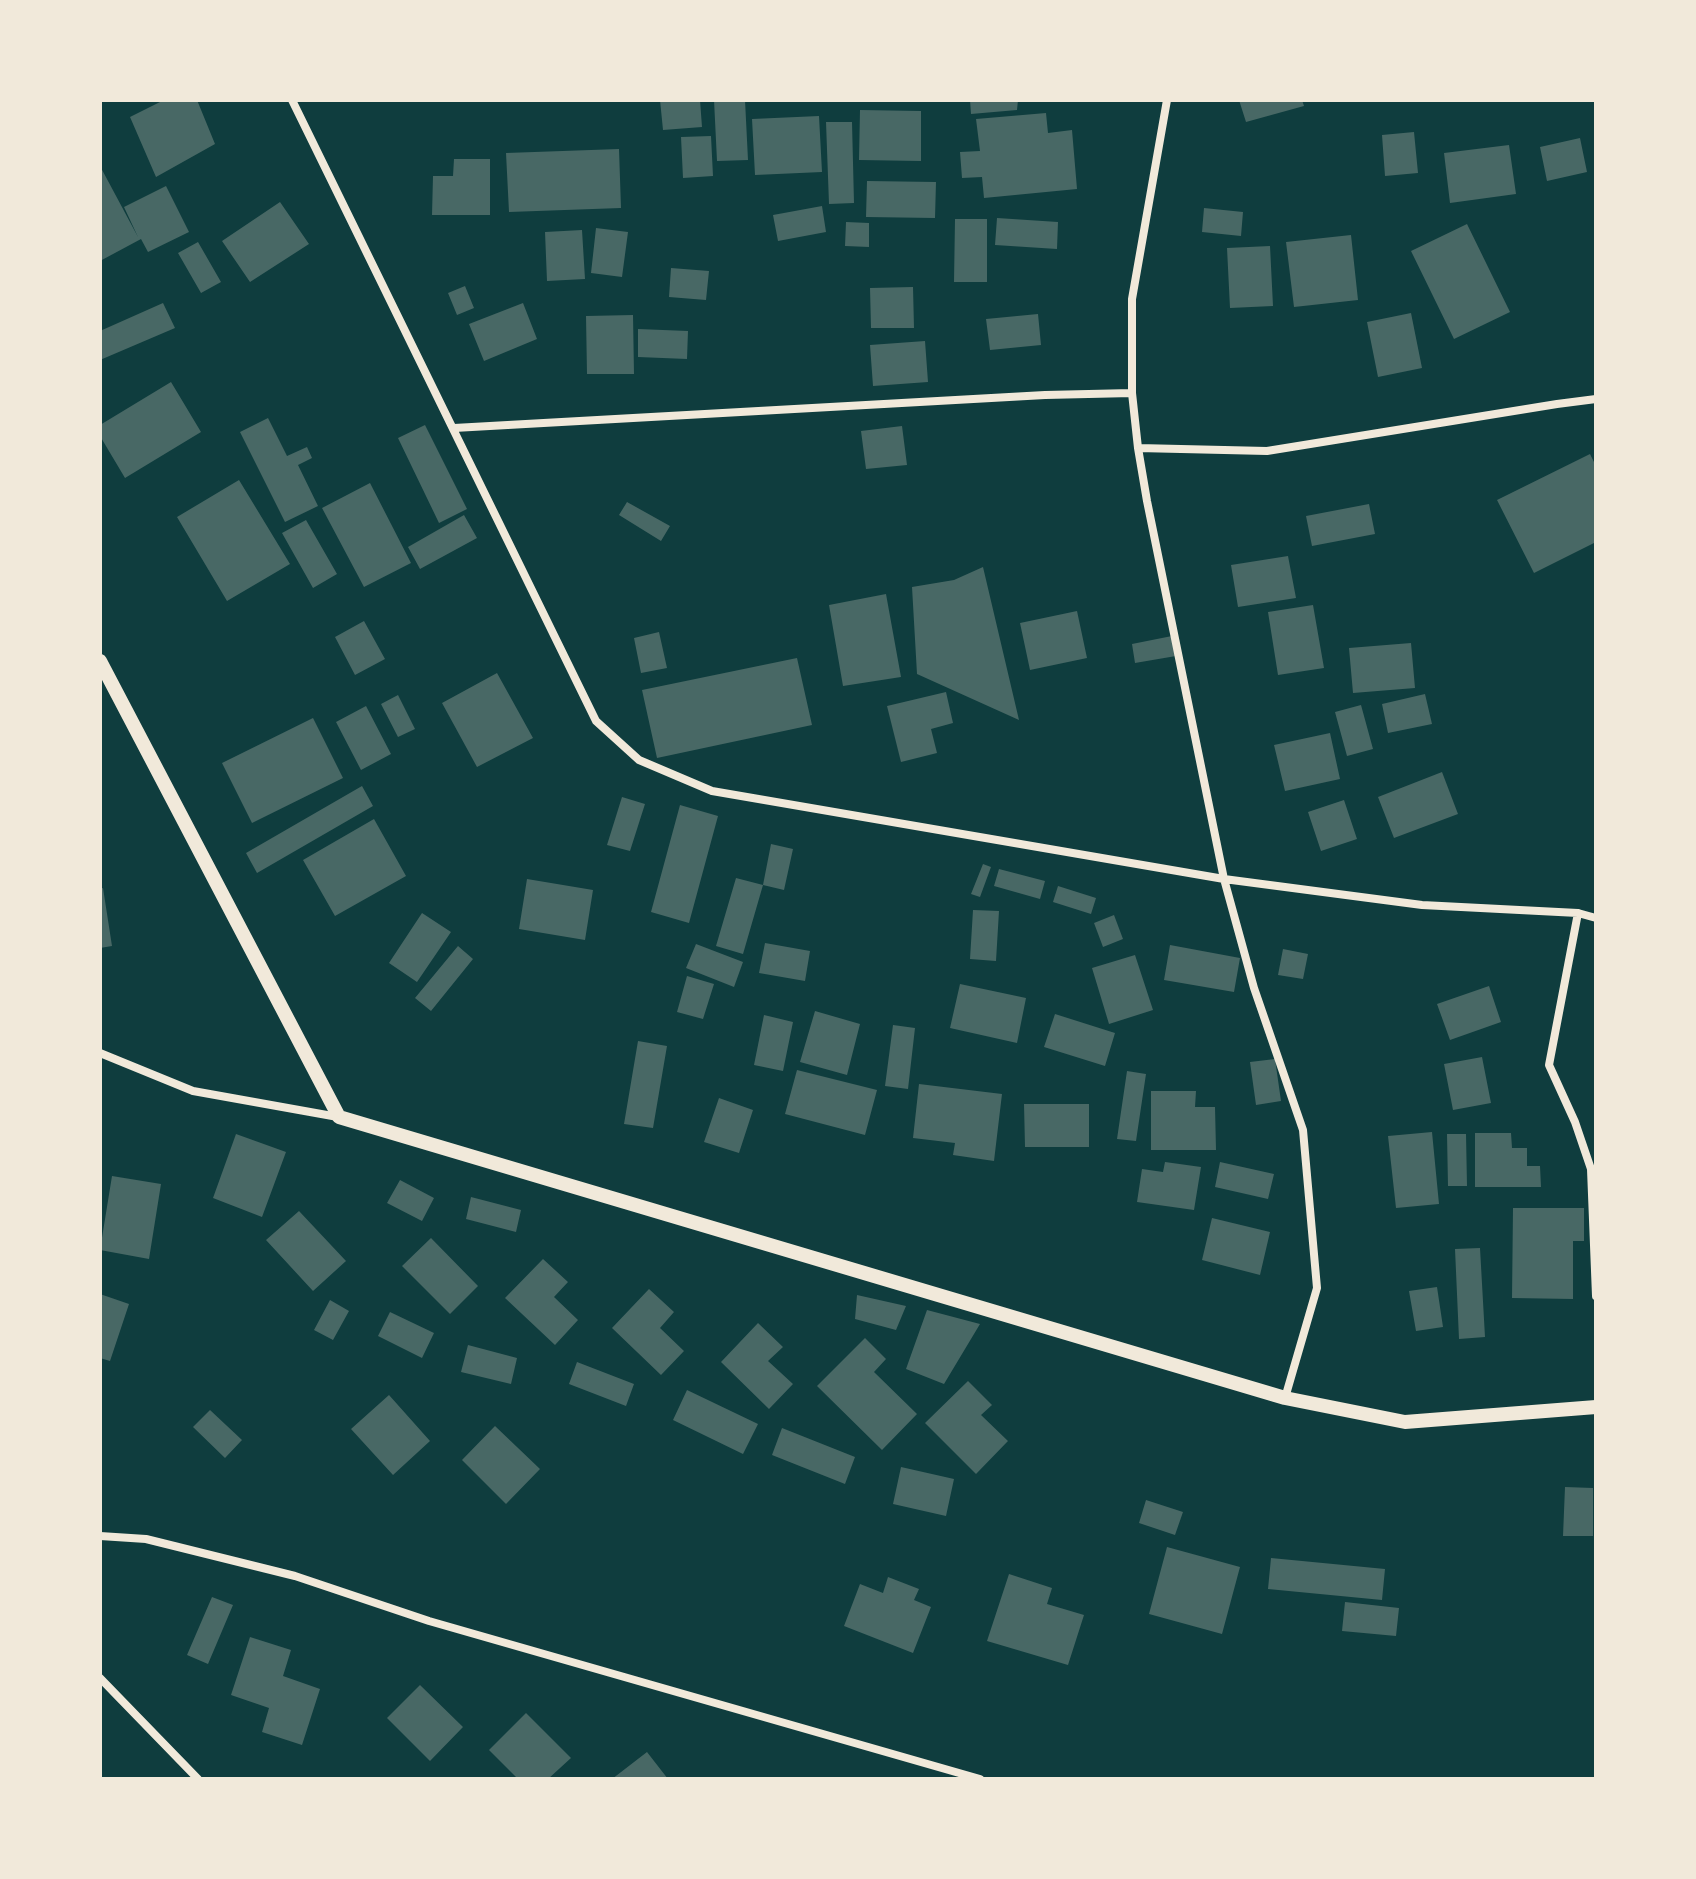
<!DOCTYPE html>
<html>
<head>
<meta charset="utf-8">
<style>
  body { margin:0 }
  #map { position:relative; width:1696px; height:1879px; overflow:hidden; background:#0f3d3e; font-family:"Roboto Condensed",sans-serif }
  canvas { display:block }
  .frame { position:absolute; inset:0; border:102px solid #f1e9da; pointer-events:none }
</style>
</head>
<body>
<div id="map">
<canvas width="1696" height="1879"></canvas>
<div class="frame"></div>
</div>
<script>
const ctx = document.querySelector('canvas').getContext('2d');
ctx.lineJoin = 'round';
function fillPath(path, color) {
  ctx.fillStyle = color;
  ctx.fill(path, 'evenodd');
}
function shape(rows) {
  const path = new Path2D();
  for (const r of rows) {
    path.moveTo(r[0], r[1]);
    for (let i = 2; i < r.length; i += 2) path.lineTo(r[i], r[i + 1]);
  }
  return path;
}
function strokePath(path, color, width, dash) {
  ctx.strokeStyle = color;
  ctx.lineWidth = width;
  ctx.lineCap = dash ? 'butt' : 'round';
  ctx.setLineDash(dash || []);
  ctx.stroke(path);
}
const building = shape([
  [164,100,197,100,215,144,156,177,130,117],
  [660,100,700,100,702,127,663,130],
  [714,100,745,100,748,160,717,161],
  [970,100,1018,100,1017,110,971,114],
  [1239,100,1302,100,1304,106,1246,122],
  [860,110,921,111,921,161,859,160],
  [1046,113,1048,133,1072,130,1077,189,984,198,982,177,962,178,960,152,980,151,976,119],
  [819,116,822,172,755,175,752,119],
  [826,122,852,122,854,203,829,204],
  [1414,132,1418,173,1385,176,1382,135],
  [711,136,713,176,683,178,681,137],
  [1580,138,1587,172,1547,181,1540,147],
  [1509,145,1516,194,1450,203,1444,153],
  [619,149,621,208,509,212,506,153],
  [454,159,490,159,490,215,432,215,433,176,453,176],
  [100,166,138,237,124,207,166,186,189,232,148,252,141,239,100,261],
  [867,181,936,182,935,218,866,217],
  [280,202,309,244,250,282,222,241],
  [822,206,826,232,778,241,773,215],
  [1204,208,1243,212,1241,236,1202,232],
  [997,218,1058,222,1057,249,995,245],
  [955,219,987,219,987,282,954,282],
  [846,222,869,223,869,247,845,246],
  [1467,224,1510,312,1454,339,1411,251],
  [596,228,628,232,622,277,591,273],
  [582,230,585,279,547,281,545,232],
  [1351,235,1358,300,1294,307,1286,242],
  [198,242,221,282,201,293,178,253],
  [1270,246,1273,306,1230,308,1227,248],
  [671,268,709,271,706,300,669,297],
  [465,286,474,308,457,315,448,293],
  [913,287,914,328,871,328,870,288],
  [163,303,175,328,100,360,100,331],
  [523,303,537,339,484,361,469,324],
  [1411,313,1422,368,1378,377,1367,322],
  [1038,314,1041,345,990,350,986,319],
  [633,315,634,374,587,374,586,316],
  [638,329,688,331,687,359,638,357],
  [925,341,928,382,873,386,870,345],
  [171,382,201,432,125,478,100,436,100,425],
  [268,418,287,456,307,447,312,458,298,465,318,506,285,522,240,432],
  [425,425,467,509,439,523,398,438],
  [902,426,907,465,866,469,861,431],
  [1590,454,1596,466,1596,542,1534,573,1497,500],
  [239,480,290,564,227,601,177,517],
  [370,483,411,563,364,587,322,508],
  [627,502,670,526,661,541,619,515],
  [1369,504,1375,534,1312,546,1306,516],
  [464,515,477,538,420,569,408,547],
  [306,520,337,574,313,588,282,533],
  [1288,556,1296,598,1238,607,1231,565],
  [983,567,1019,720,917,674,912,587,954,580],
  [886,594,901,677,843,686,829,605],
  [1313,605,1324,668,1278,675,1268,612],
  [1077,611,1087,658,1030,670,1020,623],
  [364,621,385,659,355,675,335,637],
  [659,632,667,668,641,673,634,638],
  [1172,636,1176,656,1135,663,1132,644],
  [1411,643,1415,688,1353,693,1349,648],
  [797,658,812,725,657,758,642,690],
  [497,673,533,738,477,767,442,703],
  [946,692,953,723,931,729,937,753,901,762,887,706],
  [1425,694,1432,724,1388,733,1382,704],
  [398,695,415,729,398,737,381,704],
  [1361,705,1373,749,1347,756,1335,712],
  [366,706,391,754,361,770,336,722],
  [313,718,343,778,252,823,222,763],
  [1330,733,1340,779,1285,791,1274,745],
  [1442,772,1458,814,1394,838,1378,797],
  [362,786,373,806,257,873,246,853],
  [622,797,645,804,630,851,607,845],
  [1344,800,1357,839,1321,851,1308,812],
  [680,805,718,816,689,923,651,912],
  [374,819,406,876,335,916,303,860],
  [771,844,793,849,784,890,763,885],
  [983,864,991,867,980,897,971,894],
  [999,869,1045,881,1040,899,994,886],
  [736,878,763,885,743,954,716,946],
  [527,879,593,890,585,940,519,929],
  [1058,886,1096,898,1091,914,1053,902],
  [103,888,112,946,100,948,100,889],
  [973,910,999,911,996,961,970,959],
  [422,913,451,932,417,982,389,963],
  [1114,915,1123,939,1103,947,1094,923],
  [765,943,810,951,805,981,759,973],
  [696,944,743,962,734,987,686,968],
  [1170,945,1240,958,1234,992,1164,980],
  [458,946,473,959,431,1011,415,998],
  [1283,949,1308,954,1303,979,1278,975],
  [1135,955,1153,1010,1109,1024,1092,968],
  [687,976,714,984,703,1019,677,1012],
  [960,984,1026,998,1017,1043,950,1028],
  [1489,986,1501,1022,1450,1040,1437,1004],
  [815,1011,860,1024,847,1075,800,1062],
  [1055,1014,1115,1033,1105,1066,1044,1047],
  [764,1015,793,1022,783,1071,754,1065],
  [893,1025,915,1028,908,1089,885,1086],
  [638,1041,667,1046,653,1128,624,1124],
  [1482,1057,1491,1103,1453,1110,1444,1064],
  [1275,1059,1281,1101,1256,1105,1250,1062],
  [797,1070,877,1090,865,1135,785,1114],
  [1127,1071,1146,1074,1136,1141,1117,1139],
  [919,1084,1002,1094,994,1161,953,1155,955,1143,913,1138],
  [1151,1091,1196,1091,1195,1107,1215,1107,1216,1150,1151,1150],
  [719,1098,753,1110,739,1153,704,1142],
  [1024,1104,1089,1104,1089,1147,1025,1147],
  [1432,1132,1439,1204,1396,1208,1388,1136],
  [1475,1133,1511,1133,1512,1148,1527,1148,1527,1166,1540,1166,1541,1187,1475,1187],
  [236,1134,286,1152,262,1217,213,1198],
  [1447,1134,1466,1134,1467,1186,1448,1186],
  [1165,1162,1201,1167,1194,1210,1137,1202,1142,1169,1163,1172],
  [1220,1162,1274,1174,1268,1199,1215,1187],
  [112,1176,161,1184,149,1259,100,1250],
  [400,1180,434,1198,422,1221,387,1203],
  [471,1197,521,1210,516,1232,466,1219],
  [1513,1208,1584,1208,1584,1241,1573,1241,1573,1299,1512,1298],
  [299,1211,346,1261,313,1291,266,1240],
  [1212,1218,1270,1232,1260,1275,1202,1260],
  [431,1238,478,1286,450,1314,402,1266],
  [1480,1248,1485,1337,1459,1339,1455,1249],
  [543,1259,568,1282,554,1297,578,1320,555,1345,505,1298],
  [1437,1287,1443,1327,1416,1331,1409,1291],
  [649,1289,674,1312,660,1328,684,1351,661,1375,612,1328],
  [100,1294,129,1304,110,1361,100,1358],
  [857,1295,906,1306,896,1330,855,1319],
  [330,1300,349,1311,333,1340,314,1330],
  [927,1310,980,1324,944,1384,906,1369],
  [390,1312,434,1333,422,1358,378,1336],
  [758,1323,783,1347,768,1361,793,1384,769,1409,721,1362],
  [865,1338,886,1359,874,1372,917,1414,882,1450,817,1386],
  [468,1345,517,1358,511,1384,461,1372],
  [577,1362,634,1384,626,1406,569,1384],
  [968,1381,992,1405,981,1415,1008,1441,976,1474,925,1423],
  [687,1390,758,1424,743,1454,673,1420],
  [389,1395,430,1441,393,1475,351,1429],
  [210,1410,242,1440,225,1458,193,1427],
  [495,1426,540,1469,506,1504,462,1460],
  [782,1428,855,1457,845,1484,772,1455],
  [901,1467,954,1479,946,1516,893,1504],
  [1565,1487,1593,1488,1593,1536,1563,1536],
  [1146,1500,1183,1512,1175,1535,1139,1523],
  [1167,1547,1240,1567,1222,1634,1149,1614],
  [1271,1558,1385,1569,1382,1600,1268,1589],
  [1009,1574,1052,1588,1047,1604,1084,1615,1068,1665,987,1641],
  [888,1577,919,1589,914,1600,931,1607,913,1653,844,1626,860,1584,883,1593],
  [212,1597,233,1605,208,1664,187,1655],
  [1345,1602,1399,1608,1396,1636,1342,1631],
  [250,1637,291,1650,283,1676,320,1689,302,1745,262,1732,269,1708,231,1695],
  [420,1685,463,1727,430,1761,387,1718],
  [526,1713,571,1758,548,1779,518,1779,489,1750],
  [647,1752,668,1779,612,1779]
]);
const minor = shape([
  [292,100,596,721,639,760,712,791,1224,879,1422,905,1578,913,1596,918],
  [1167,100,1132,299,1132,393,1138,448,1147,501,1224,879,1254,988,1303,1130,1317,1288,1285,1398],
  [454,428,1045,395,1132,393],
  [1138,448,1267,451,1557,404,1596,399],
  [1578,913,1549,1065,1575,1122,1591,1169,1596,1296],
  [100,1053,193,1091,338,1117],
  [100,1536,146,1539,295,1576,429,1621,980,1779],
  [100,1678,198,1779]
]);
const tertiary = shape([
  [100,661,339,1117,1285,1398,1405,1422,1596,1407]
]);
fillPath(building, '#486865');
strokePath(minor, '#f1e9da', 8);
strokePath(tertiary, '#f1e9da', 14);
</script>
</body>
</html>
